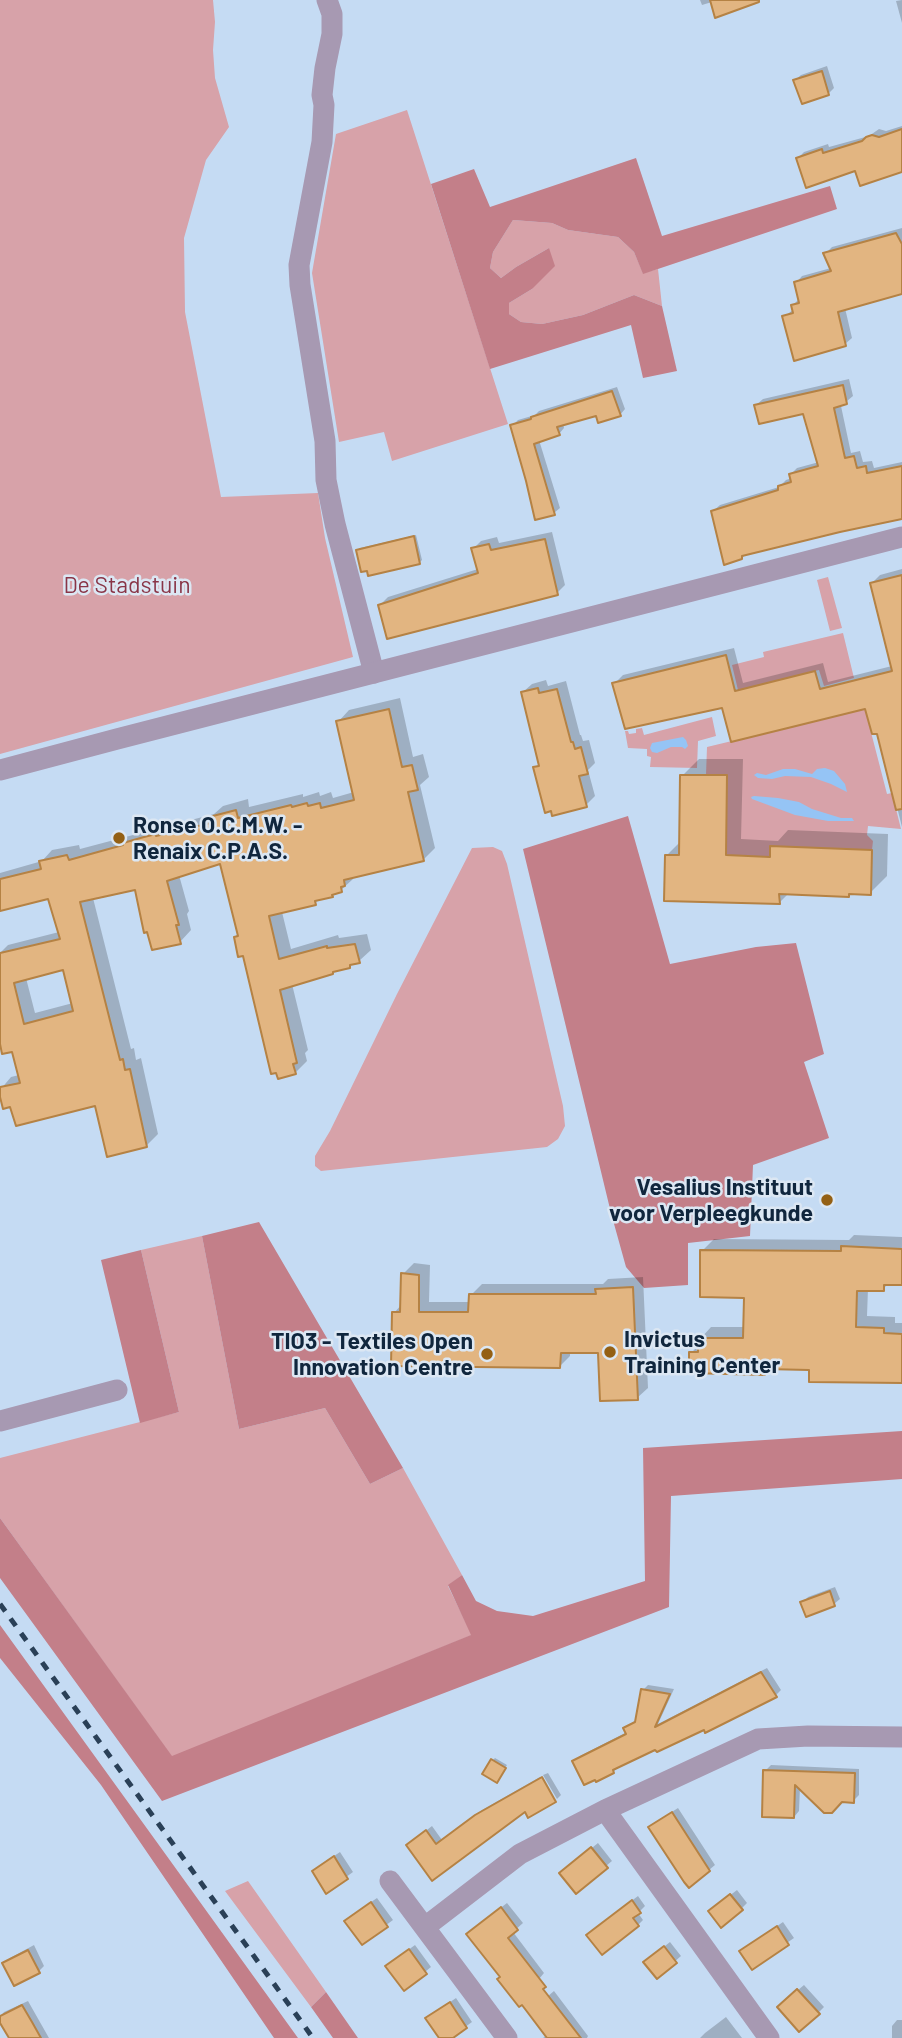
<!DOCTYPE html>
<html>
<head>
<meta charset="utf-8">
<style>
  body { margin:0 }
  canvas { display:block; background:#c5dbf3 }
</style>
</head>
<body>
<canvas width="902" height="2038"></canvas>
<script>
const ctx = document.querySelector('canvas').getContext('2d');
ctx.lineJoin = 'round';
function fillPath(path, color) {
  ctx.fillStyle = color;
  ctx.fill(path, 'evenodd');
}
function shape(rows) {
  const path = new Path2D();
  for (const r of rows) {
    path.moveTo(r[0], r[1]);
    for (let i = 2; i < r.length; i += 2) path.lineTo(r[i], r[i + 1]);
  }
  return path;
}
function strokePath(path, color, width, dash) {
  ctx.strokeStyle = color;
  ctx.lineWidth = width;
  ctx.lineCap = dash ? 'butt' : 'round';
  ctx.setLineDash(dash || []);
  ctx.stroke(path);
}
function drawText(font, color, halo, rows, align = 'center') {
  ctx.font = font + ' Barlow,sans-serif';
  ctx.lineWidth = 5;
  ctx.setLineDash([]);
  ctx.textBaseline = 'middle';
  ctx.strokeStyle = halo;
  ctx.fillStyle = color;
  for (const [text, x, y, turn = 0] of rows) {
    ctx.save();
    ctx.translate(x, y);
    ctx.rotate((+turn || 0) * Math.PI / 180);
    ctx.textAlign = isNaN(turn) ? turn : align;
    if (halo) ctx.strokeText(text, 0, 0);
    ctx.fillText(text, 0, 0);
    ctx.restore();
  }
}
const green = shape([
  [0,0,213,0,215,22,213,50,215,78,229,127,206,160,184,238,185,312,221,497,318,493,325,538,353,657,0,754],
  [407,110,508,424,392,461,384,432,339,442,312,273,336,134],
  [513,220,552,223,568,230,618,237,634,252,643,273,658,269,662,306,634,295,583,315,542,324,521,322,509,314,509,303,532,289,549,248,516,267,501,278,490,268,493,252],
  [828,577,842,628,830,631,817,580],
  [843,633,854,678,824,686,819,670,738,690,732,665,764,657,763,652],
  [865,709,887,794,892,793,901,829,868,826,867,835,873,841,872,850,770,846,770,857,726,855,706,775,707,747],
  [712,717,716,736,698,741,697,768,650,767,651,757,647,756,647,749,628,748,625,731,628,731,629,734,636,733,636,729,642,728,644,735],
  [493,847,502,851,507,864,563,1106,565,1126,558,1139,547,1147,321,1171,315,1166,315,1156,330,1131,397,994,472,848],
  [202,1236,239,1429,325,1408,370,1484,403,1468,462,1575,448,1586,472,1635,172,1757,0,1518,0,1458,179,1412,141,1250],
  [248,1881,326,1992,311,2007,225,1891]
]);
const forest = shape([
  [636,158,662,236,830,186,837,209,643,274,634,252,618,237,568,230,552,223,513,220,493,252,490,268,501,278,516,267,549,248,555,266,532,289,509,303,509,314,521,322,542,324,583,315,634,295,662,306,677,371,643,378,631,325,490,369,431,184,474,169,490,207],
  [628,816,670,964,756,947,796,943,824,1054,804,1062,829,1138,753,1165,750,1236,688,1243,688,1285,644,1288,626,1267,611,1213,523,849],
  [259,1222,403,1468,370,1484,325,1408,239,1429,202,1236],
  [141,1250,179,1412,140,1423,101,1260],
  [902,1431,902,1479,671,1496,669,1607,162,1801,0,1578,0,1518,172,1756,471,1635,448,1585,462,1575,476,1601,497,1611,533,1616,645,1581,643,1448],
  [0,1625,156,1841,298,2038,274,2038,101,1785,0,1658],
  [326,1992,358,2038,333,2038,311,2007]
]);
const water = shape([
  [683,737,686,740,688,746,685,749,682,747,671,747,657,753,652,752,650,748,652,743],
  [825,768,834,771,845,784,847,792,831,784,811,777,785,776,772,779,758,778,754,775,757,773,766,775,783,769,795,769,812,774,817,769],
  [754,796,778,798,799,802,812,809,841,818,852,818,854,821,828,821,795,815,752,799,751,797]
]);
const shadow = shape([
  [700,0,753,0,712,2,702,5],
  [902,0,902,23,896,1],
  [827,66,834,88,829,93,803,102,795,80,801,75],
  [902,126,902,170,856,169,798,158,804,152,828,144,829,147,869,136,879,129,886,131],
  [902,228,902,292,845,308,852,338,845,344,784,317,794,309,793,305,800,298,796,283,802,276,831,268,825,254,832,247],
  [849,379,853,396,841,406,851,453,860,451,863,462,872,461,874,468,902,462,902,515,746,554,742,558,713,511,720,505,779,487,786,480,792,478,791,474,797,468,819,462,804,412,756,405,763,399],
  [617,387,625,409,620,415,597,414,563,423,564,428,559,434,539,440,560,508,554,513,512,426,518,420,535,415,539,411],
  [552,532,565,585,557,593,380,605,388,597,478,569,473,549,481,541,497,537,499,543],
  [416,535,422,560,420,562,358,550,360,548],
  [902,569,902,827,878,732,867,706,723,706,614,684,623,675,734,648,743,683,823,663,828,682,892,666,872,583,880,575],
  [546,680,548,686,566,681,580,735,581,735,583,741,589,740,595,763,588,770,595,796,586,805,535,768,540,763,523,692,532,684],
  [400,698,413,757,423,754,429,777,420,785,435,848,423,860,352,877,353,879,341,890,336,892,332,896,320,898,315,903,282,912,291,949,338,935,339,938,367,934,371,950,359,961,353,963,349,967,292,984,308,1050,305,1053,307,1061,295,1073,235,937,239,933,221,862,179,875,189,911,187,914,191,930,180,942,136,888,93,898,131,1049,134,1048,136,1060,141,1058,158,1134,146,1146,96,1104,12,1105,0,1090,11,1077,19,1075,14,1050,0,1049,0,953,8,945,59,932,50,897,0,909,0,873,42,861,52,850,79,845,80,849,133,835,136,832,157,826,167,823,168,826,214,814,223,806,248,799,249,807,303,794,303,797,319,792,320,796,331,792,333,798,354,792,338,722,349,710],
  [64,968,73,1003,35,1013,26,978],
  [699,759,743,759,741,839,778,841,788,830,888,834,887,876,870,893,789,893,779,903,667,855,681,841,682,776],
  [854,1235,902,1237,902,1283,889,1283,883,1289,868,1289,867,1316,895,1317,895,1323,902,1323,902,1382,811,1368,770,1367,764,1373,691,1353,700,1344,700,1339,711,1327,745,1327,746,1296,702,1251,714,1239,849,1240],
  [414,1263,430,1265,429,1302,470,1302,471,1295,482,1284,603,1284,608,1279,643,1277,648,1388,637,1398,600,1351,570,1352,570,1356,559,1367,394,1313,402,1304,403,1274],
  [835,1587,840,1599,834,1604,802,1603,808,1597],
  [767,1668,781,1690,776,1695,706,1730,705,1728,656,1747,618,1767,613,1772,574,1761,580,1756,627,1732,625,1728,636,1720,643,1690,648,1685,674,1689,658,1724],
  [495,1758,507,1765,499,1778,493,1760],
  [771,1765,859,1769,859,1795,853,1801,800,1787,799,1811,794,1817,765,1771],
  [548,1773,561,1795,557,1799,543,1775],
  [540,1777,554,1801,525,1809,432,1878,414,1840,432,1826,442,1840,482,1810],
  [678,1808,715,1865,709,1870,656,1822],
  [598,1843,612,1861,576,1891,567,1868],
  [340,1852,353,1872,327,1891,319,1866],
  [737,1890,747,1903,741,1909,716,1906],
  [638,1896,645,1906,638,1913,643,1920,638,1925,594,1929],
  [377,1898,393,1920,362,1943,352,1915],
  [507,1903,523,1923,513,1932,544,1973,539,1979,502,1977,474,1928],
  [783,1922,794,1938,752,1967,741,1951],
  [670,1942,681,1956,657,1977,651,1957],
  [34,1945,44,1966,39,1971,4,1963,10,1958],
  [415,1945,431,1967,404,1989,393,1961],
  [804,1985,824,2007,818,2013,785,2001],
  [554,1991,588,2036,587,2038,543,2038,547,2035,535,2007],
  [456,1998,472,2022,450,2038,441,2038,427,2018],
  [28,2001,49,2038,10,2038,0,2020,0,2017,4,2012],
  [726,2017,742,2038,700,2038,705,2033],
  [897,2020,902,2020,902,2038,892,2038,892,2026]
]);
const building = shape([
  [710,0,759,0,759,2,715,18,710,0],
  [822,71,829,95,802,104,793,80,822,71],
  [902,129,902,172,860,186,855,171,806,188,796,158,822,149,823,153,862,141,866,137,872,135,879,137,902,129],
  [896,233,902,244,902,294,838,312,846,346,794,361,782,316,793,313,791,305,799,303,794,282,831,271,823,253,896,233],
  [843,385,847,404,834,408,845,458,854,456,857,468,866,466,867,473,902,466,902,519,840,532,742,556,742,559,724,565,711,511,778,490,778,486,791,482,789,474,818,466,803,414,759,424,754,405,843,385],
  [612,391,621,416,598,423,596,416,557,427,560,435,534,444,555,515,535,520,526,481,510,425,531,419,531,417,612,391],
  [414,536,420,564,368,576,367,571,361,572,356,550,414,536],
  [545,539,558,595,387,639,378,605,478,573,471,548,489,544,491,550,545,539],
  [902,575,902,809,896,810,877,734,872,734,865,709,731,742,722,708,625,729,612,683,726,655,735,691,815,671,820,689,892,671,870,583,902,575],
  [538,688,539,693,557,689,571,742,573,742,575,749,581,747,588,774,579,776,587,807,552,816,551,811,545,813,533,767,539,766,521,692,538,688],
  [389,709,402,767,412,765,418,790,408,792,424,861,344,880,345,886,341,887,342,892,332,895,333,897,315,901,316,905,269,916,279,959,327,946,327,948,355,944,360,963,350,965,350,968,333,972,333,974,280,990,297,1063,293,1064,296,1074,278,1079,276,1073,271,1074,243,956,238,957,234,937,238,936,220,864,167,881,179,925,176,925,181,944,152,950,147,932,144,933,135,890,80,902,120,1060,123,1059,125,1070,130,1069,147,1147,107,1157,95,1106,16,1126,10,1107,3,1109,0,1097,0,1087,20,1083,12,1052,2,1054,0,1044,0,953,60,939,48,899,0,911,0,879,41,869,39,861,67,855,69,860,123,845,123,843,144,837,156,834,156,836,211,823,209,817,236,810,238,818,291,805,292,807,307,803,308,806,320,803,321,808,354,800,336,721,389,709],
  [63,970,73,1011,24,1024,14,983,63,970],
  [680,775,727,775,726,855,770,857,770,846,872,850,871,895,849,894,849,897,779,894,780,904,664,901,665,855,679,855,680,775],
  [841,1246,902,1249,902,1285,884,1285,884,1291,857,1291,856,1327,884,1328,884,1333,902,1334,902,1383,809,1382,809,1370,765,1369,765,1375,689,1373,689,1352,698,1352,698,1338,743,1338,744,1298,700,1297,700,1250,841,1251,841,1246],
  [401,1273,419,1275,419,1312,468,1312,469,1294,596,1294,595,1289,633,1287,638,1400,600,1401,598,1353,561,1353,560,1368,391,1366,392,1312,400,1312,401,1273],
  [830,1591,835,1606,806,1617,800,1602,830,1591],
  [761,1672,777,1697,705,1733,704,1730,657,1752,655,1750,613,1770,614,1773,596,1782,595,1780,584,1785,572,1761,626,1734,623,1728,635,1722,641,1689,670,1694,655,1727,761,1672],
  [491,1759,506,1768,497,1783,482,1774,491,1759],
  [763,1770,855,1773,854,1803,842,1802,832,1813,824,1813,795,1785,794,1818,762,1817,763,1770],
  [542,1777,556,1802,528,1818,525,1812,432,1881,406,1845,426,1830,436,1844,475,1815,542,1777],
  [672,1812,710,1871,689,1888,684,1882,648,1827,672,1812],
  [591,1847,608,1868,576,1894,559,1873,591,1847],
  [334,1856,348,1879,326,1894,312,1871,334,1856],
  [730,1894,743,1910,721,1928,708,1911,730,1894],
  [632,1900,641,1913,633,1918,639,1926,602,1955,586,1935,632,1900],
  [371,1902,388,1927,362,1945,344,1921,371,1902],
  [501,1907,518,1930,508,1938,546,1987,543,1989,581,2038,547,2038,522,2005,519,2007,497,1979,500,1977,466,1934,501,1907],
  [777,1926,789,1945,752,1970,739,1951,777,1926],
  [664,1946,677,1963,657,1979,643,1962,664,1946],
  [409,1949,427,1974,404,1991,385,1966,409,1949],
  [28,1950,40,1973,14,1986,2,1963,28,1950],
  [797,1989,820,2014,799,2032,777,2007,797,1989],
  [450,2002,467,2028,453,2038,439,2038,425,2018,450,2002],
  [22,2005,32,2022,41,2038,9,2038,0,2023,0,2016,22,2005]
]);
const minor = shape([
  [327,0,332,14,332,34,325,68,322,95,324,105,322,142,299,265,300,285,325,441,326,480,335,524,374,673],
  [0,1421,117,1390],
  [605,1810,769,2038],
  [390,1881,507,2038],
  [425,1927,520,1854,605,1810,758,1739,808,1736,902,1737]
]);
const tertiary = shape([
  [0,770,117,739,902,537]
]);
const rail = shape([
  [0,1604,313,2038]
]);
const markers = [
  [119,838,7,"#946014"],
  [827,1200,7,"#946014"],
  [610,1352,7,"#946014"],
  [487,1354,7,"#946014"]
];
const parkNames = [
  ["De Stadstuin",127,585]
];
const poiNames = [
  ["Ronse O.C.M.W. -",133,825],
  ["Renaix C.P.A.S.",133,851],
  ["Vesalius Instituut",813,1187,"right"],
  ["voor Verpleegkunde",813,1213,"right"],
  ["Invictus",624,1339],
  ["Training Center",624,1365],
  ["TIO3 - Textiles Open",473,1341,"right"],
  ["Innovation Centre",473,1367,"right"]
];
fillPath(green, '#d7a2a9');
fillPath(forest, '#c37f89');
fillPath(water, '#95c4f5');
fillPath(shadow, '#0003');
fillPath(building, '#e2b581');
strokePath(building, '#b58244', 2);
strokePath(minor, '#a799b2', 21);
strokePath(tertiary, '#a799b2', 21);
strokePath(rail, '#2a4057', 5, [9, 9]);
for (const [x, y, r, color] of markers) {
  const dot = new Path2D();
  dot.arc(x, y, r, 0, 2 * Math.PI);
  ctx.fillStyle = color;
  ctx.fill(dot);
  strokePath(dot, '#dce7f3', 2.5);
}
drawText('23px', '#893547', '#dce7f3', parkNames);
drawText('bold 23px', '#10263d', '#dce7f3', poiNames, 'left');
</script>
</body>
</html>
